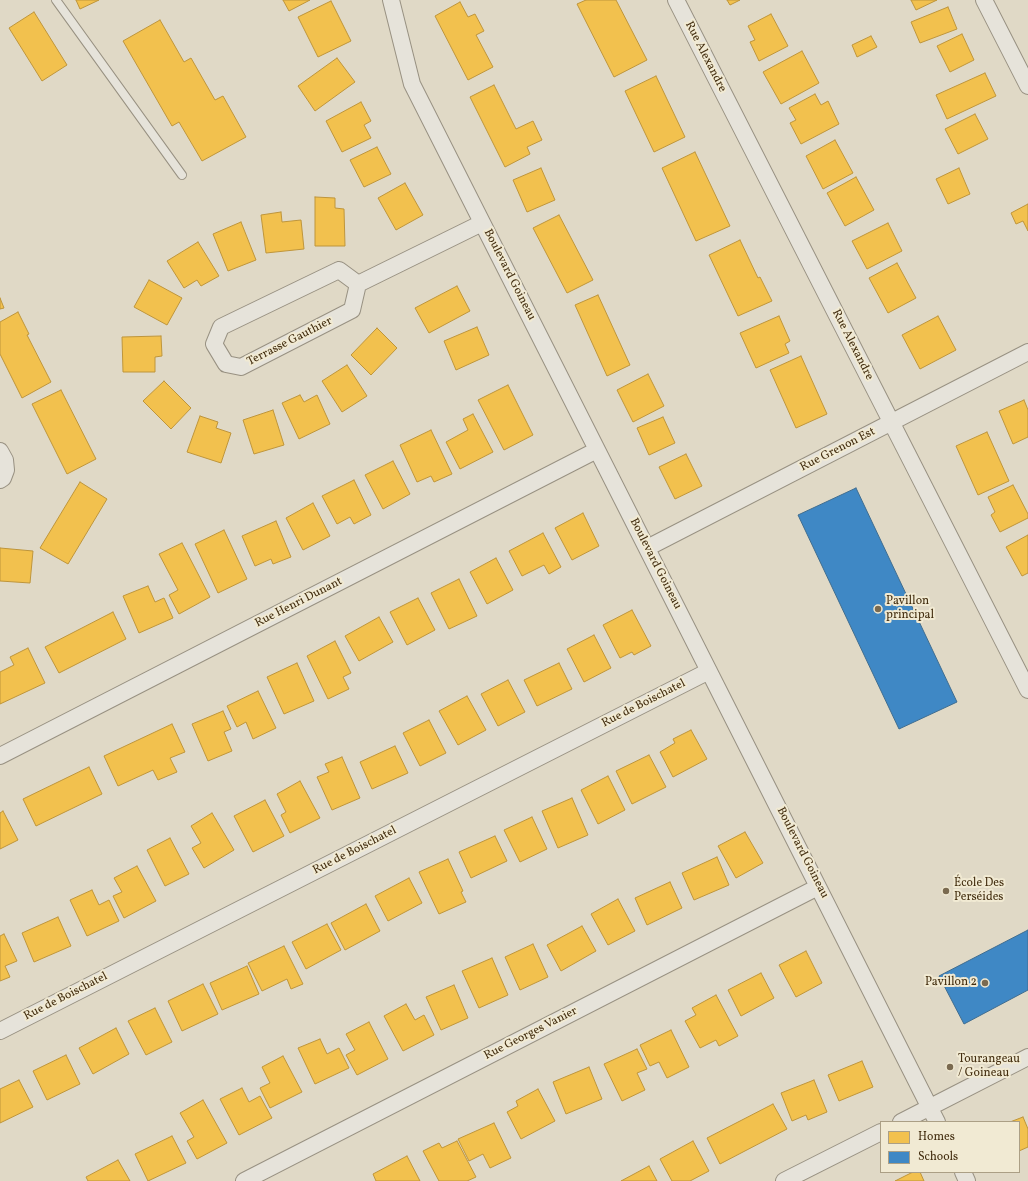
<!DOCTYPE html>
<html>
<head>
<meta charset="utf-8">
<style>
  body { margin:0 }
  #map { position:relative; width:1028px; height:1181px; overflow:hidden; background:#e0d9c6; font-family:Vollkorn,serif }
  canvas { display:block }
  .legend { position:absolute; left:880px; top:1121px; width:140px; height:52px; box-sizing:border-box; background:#f1ead3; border:1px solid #ab9f85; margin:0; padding:5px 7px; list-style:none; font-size:12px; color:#432e10 }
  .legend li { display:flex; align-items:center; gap:8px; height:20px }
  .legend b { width:20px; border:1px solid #ab9f85 }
</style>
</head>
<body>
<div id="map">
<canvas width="1028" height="1181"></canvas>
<ul class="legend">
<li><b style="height:11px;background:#f2c14e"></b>Homes</li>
<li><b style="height:11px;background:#3f88c5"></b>Schools</li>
</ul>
</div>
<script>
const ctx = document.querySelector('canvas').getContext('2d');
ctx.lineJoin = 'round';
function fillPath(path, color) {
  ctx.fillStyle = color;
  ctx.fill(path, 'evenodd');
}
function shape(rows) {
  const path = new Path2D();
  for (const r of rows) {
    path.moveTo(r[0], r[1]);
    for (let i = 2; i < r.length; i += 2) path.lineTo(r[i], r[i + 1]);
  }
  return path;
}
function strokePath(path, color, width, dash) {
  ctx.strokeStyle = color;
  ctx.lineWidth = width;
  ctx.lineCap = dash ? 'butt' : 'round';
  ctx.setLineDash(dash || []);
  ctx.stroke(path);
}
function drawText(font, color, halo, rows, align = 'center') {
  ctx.font = font + ' Vollkorn,serif';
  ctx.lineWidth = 4;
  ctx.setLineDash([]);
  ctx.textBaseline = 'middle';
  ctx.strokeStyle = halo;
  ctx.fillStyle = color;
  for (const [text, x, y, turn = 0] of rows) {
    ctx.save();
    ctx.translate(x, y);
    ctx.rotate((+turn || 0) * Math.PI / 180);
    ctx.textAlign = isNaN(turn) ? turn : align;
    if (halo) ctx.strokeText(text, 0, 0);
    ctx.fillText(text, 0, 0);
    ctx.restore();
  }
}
const homes = shape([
  [76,0,99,0,80,9,76,0],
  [283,0,310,0,289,11,283,0],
  [586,0,616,0,647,60,614,77,577,4,586,0],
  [727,0,740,0,730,5,727,0],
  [911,0,937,0,916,10,911,0],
  [331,1,351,41,318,57,298,17,331,1],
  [460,2,468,17,475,14,484,31,476,35,493,67,468,80,435,16,460,2],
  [948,7,957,29,920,43,911,22,948,7],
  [34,12,67,65,42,81,9,28,34,12],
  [771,14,788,46,759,61,750,42,755,40,748,26,771,14],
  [160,20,184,62,191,58,215,100,223,96,246,137,202,161,179,122,172,126,123,41,160,20],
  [962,34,974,60,950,72,937,46,962,34],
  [871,36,877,47,857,57,852,45,871,36],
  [802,51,819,83,781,104,763,72,802,51],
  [337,58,355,82,315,111,298,86,337,58],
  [985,73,996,96,947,119,936,95,985,73],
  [656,76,685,137,654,152,625,91,656,76],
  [494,85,516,129,533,121,542,140,527,147,530,154,505,167,470,97,494,85],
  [815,94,821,105,828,101,839,124,801,144,790,123,796,120,789,108,815,94],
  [361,102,371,121,364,125,371,138,342,152,326,121,361,102],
  [975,114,988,139,958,154,945,129,975,114],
  [835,140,853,173,823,189,806,156,835,140],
  [377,147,391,174,364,187,350,160,377,147],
  [695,152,730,226,696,241,662,168,695,152],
  [541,168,555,200,527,212,513,180,541,168],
  [959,168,970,194,948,204,936,179,959,168],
  [856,177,874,210,845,226,827,193,856,177],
  [405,183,423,215,396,230,378,198,405,183],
  [315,197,335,198,335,208,344,209,345,246,315,246,315,197],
  [1028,204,1028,231,1023,221,1016,224,1011,213,1028,204],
  [281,212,282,222,301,220,304,249,266,253,261,215,281,212],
  [559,215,593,280,567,293,533,228,559,215],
  [241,222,256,260,228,271,213,234,241,222],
  [888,223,902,251,867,269,852,241,888,223],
  [740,240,758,278,760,277,772,301,738,316,709,255,740,240],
  [198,242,219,276,201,286,197,280,184,288,167,261,198,242],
  [897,263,916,298,888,313,869,278,897,263],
  [149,280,182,298,167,325,134,307,149,280],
  [457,286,470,311,429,333,415,308,457,286],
  [598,295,630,365,607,376,575,305,598,295],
  [0,298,4,308,0,309,0,298],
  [18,312,29,334,27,335,51,382,22,398,0,354,0,322,18,312],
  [779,316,790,341,785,344,789,353,756,368,740,333,779,316],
  [938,316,956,350,920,369,902,335,938,316],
  [477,327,489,355,456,370,444,341,477,327],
  [377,328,397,348,371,375,351,355,377,328],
  [161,336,162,356,155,357,155,372,123,372,122,337,161,336],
  [801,356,827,414,796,428,770,370,801,356],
  [347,365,367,396,342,412,322,381,347,365],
  [648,374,664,406,633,422,617,390,648,374],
  [164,381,191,408,171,429,143,401,164,381],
  [508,385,533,435,504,450,478,400,508,385],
  [61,390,96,459,67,474,32,404,61,390],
  [300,395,304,402,317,395,330,424,299,439,282,403,300,395],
  [1024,400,1028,410,1028,437,1013,444,999,411,1024,400],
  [273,410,284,445,254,454,243,420,273,410],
  [473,414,493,452,460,469,446,442,468,430,463,419,473,414],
  [200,416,218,422,216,428,231,433,221,463,187,452,200,416],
  [663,417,675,443,649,455,637,428,663,417],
  [431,430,452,474,434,482,431,476,417,482,400,445,431,430],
  [987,432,1009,481,978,495,956,446,987,432],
  [686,454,702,486,675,499,659,467,686,454],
  [393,461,410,494,383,509,365,475,393,461],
  [354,480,371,515,354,524,350,517,337,524,322,496,354,480],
  [80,482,107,499,68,564,40,548,80,482],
  [1013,485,1028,514,1028,518,1000,532,991,515,995,512,988,497,1013,485],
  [313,503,330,536,303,550,286,518,313,503],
  [583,513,599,546,572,560,555,528,583,513],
  [276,521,291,557,273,564,271,559,255,566,242,536,276,521],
  [224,530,247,579,218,593,195,544,224,530],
  [543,533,561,567,549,574,544,565,522,576,509,551,543,533],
  [1028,535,1028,573,1022,576,1006,547,1028,535],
  [182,543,210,597,179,614,169,595,178,590,159,554,182,543],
  [0,548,33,551,30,583,0,581,0,548],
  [496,558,513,590,487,604,470,572,496,558],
  [459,579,477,616,449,629,431,593,459,579],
  [148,586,155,602,164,598,173,618,139,633,123,596,148,586],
  [418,598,435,630,407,645,390,612,418,598],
  [632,610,651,646,634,655,632,652,620,658,603,625,632,610],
  [113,612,126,639,59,673,45,647,113,612],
  [379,617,393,642,359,661,345,636,379,617],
  [594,635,611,668,584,682,567,649,594,635],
  [335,641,351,673,343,677,349,689,328,699,307,656,335,641],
  [28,648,45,683,0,704,0,672,14,665,10,657,28,648],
  [297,663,314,701,284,714,267,677,297,663],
  [559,663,572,689,537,706,524,680,559,663],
  [508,680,525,712,498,726,481,694,508,680],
  [258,691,276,728,253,739,246,722,237,727,227,706,258,691],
  [467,696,486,730,458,745,439,711,467,696],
  [223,711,231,729,224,732,232,751,208,761,192,724,223,711],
  [429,720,446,753,420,766,403,733,429,720],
  [172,724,185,752,170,758,177,772,158,780,153,770,118,786,104,756,172,724],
  [691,730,707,759,673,777,660,752,675,743,673,739,691,730],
  [395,746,408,773,372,789,360,762,395,746],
  [649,755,666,787,632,804,616,771,649,755],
  [342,757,360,798,332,810,317,777,329,772,325,764,342,757],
  [89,767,102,794,36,826,23,799,89,767],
  [608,776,625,810,598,824,581,790,608,776],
  [300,781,320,818,290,833,281,815,286,812,277,794,300,781],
  [572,798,588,835,558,848,542,811,572,798],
  [265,800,284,836,253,852,234,816,265,800],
  [3,811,18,840,0,849,0,813,3,811],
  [212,813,234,850,204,868,192,848,201,843,191,826,212,813],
  [532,817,547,849,520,862,504,830,532,817],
  [745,832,763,863,736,878,718,846,745,832],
  [495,836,507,861,471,878,459,852,495,836],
  [170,838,189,874,165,886,147,850,170,838],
  [717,857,729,885,694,900,682,873,717,857],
  [448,859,463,891,461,892,466,902,439,914,419,872,448,859],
  [137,866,156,901,124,918,113,896,122,892,114,878,137,866],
  [409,878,422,903,388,921,375,896,409,878],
  [670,882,682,908,647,925,635,898,670,882],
  [92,890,99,905,109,900,119,921,87,936,70,900,92,890],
  [618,899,635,931,608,945,591,914,618,899],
  [366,904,380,931,345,950,331,923,366,904],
  [58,917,71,946,34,962,22,933,58,917],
  [327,924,341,950,306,969,292,942,327,924],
  [582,926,596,951,561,971,547,945,582,926],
  [4,934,17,961,5,966,10,977,0,981,0,936,4,934],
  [533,944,548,977,520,990,505,957,533,944],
  [284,946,303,984,291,989,287,979,262,991,248,963,284,946],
  [806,951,822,983,796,997,779,965,806,951],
  [492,958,508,995,479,1008,462,971,492,958],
  [247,966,259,994,222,1010,210,983,247,966],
  [761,973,774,998,741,1016,728,990,761,973],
  [203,984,218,1014,182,1031,168,1001,203,984],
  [454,985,468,1018,441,1030,426,997,454,985],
  [716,995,738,1036,719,1046,716,1040,700,1048,685,1021,696,1015,692,1008,716,995],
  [406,1004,415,1020,424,1015,434,1035,403,1051,384,1016,406,1004],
  [155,1008,172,1042,146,1055,128,1021,155,1008],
  [369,1022,388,1059,357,1075,346,1055,355,1050,346,1034,369,1022],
  [116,1028,129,1054,93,1074,79,1048,116,1028],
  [671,1030,689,1067,667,1078,659,1062,650,1066,640,1045,671,1030],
  [320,1039,327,1054,339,1048,349,1068,315,1084,298,1048,320,1039],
  [637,1049,647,1069,637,1073,645,1090,622,1101,604,1064,637,1049],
  [66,1055,80,1084,47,1100,33,1071,66,1055],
  [283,1056,302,1092,270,1108,260,1088,270,1083,262,1067,283,1056],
  [862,1061,873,1087,839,1101,828,1075,862,1061],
  [589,1067,602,1099,566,1114,553,1082,589,1067],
  [19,1080,33,1107,0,1123,0,1089,19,1080],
  [814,1080,827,1112,808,1120,806,1115,792,1121,781,1093,814,1080],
  [242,1088,249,1102,260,1096,272,1118,239,1135,220,1099,242,1088],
  [538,1089,555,1121,521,1139,507,1112,518,1106,516,1101,538,1089],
  [203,1100,227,1143,197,1159,187,1141,194,1137,180,1113,203,1100],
  [773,1104,787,1129,720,1164,707,1138,773,1104],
  [1023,1117,1028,1129,1028,1147,1019,1151,1019,1122,1010,1122,1023,1117],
  [494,1123,511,1158,490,1168,483,1154,469,1161,458,1139,494,1123],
  [172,1136,186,1163,148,1181,135,1154,172,1136],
  [457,1141,476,1177,467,1181,439,1181,423,1151,439,1143,442,1148,457,1141],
  [693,1141,709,1171,690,1181,672,1181,660,1159,693,1141],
  [407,1156,420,1181,376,1181,373,1174,407,1156],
  [118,1160,130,1181,88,1181,86,1177,118,1160],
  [649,1166,657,1181,621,1181,649,1166],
  [913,1172,920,1172,924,1181,895,1181,913,1172]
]);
const schools = shape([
  [856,488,957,702,899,729,798,515,856,488],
  [1028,930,1028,990,964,1024,939,976,1028,930]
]);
const lane = shape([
  [56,0,182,175]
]);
const street = shape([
  [391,0,412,84,937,1122],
  [676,0,1028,690],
  [984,0,1028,86],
  [339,270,358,284,352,310,241,367,226,364,214,344,221,327,339,270],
  [358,284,482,223],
  [0,451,5,460,6,470,3,478,0,480],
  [647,548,1028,352],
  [0,756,597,450],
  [0,1031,709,671],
  [901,1122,1028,1057],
  [963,1172,967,1181],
  [244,1181,818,887],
  [784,1181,881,1132]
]);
const markers = [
  [878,609,4,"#7a6a50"],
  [946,891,4,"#7a6a50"],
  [985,983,4,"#7a6a50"],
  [950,1067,4,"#7a6a50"]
];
const streetNames = [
  ["Rue Alexandre",705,57,63],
  ["Boulevard Goineau",509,275,63],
  ["Terrasse Gauthier",290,342,-27],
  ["Rue Alexandre",852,345,63],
  ["Rue Grenon Est",838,450,-27],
  ["Boulevard Goineau",655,564,63],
  ["Rue Henri Dunant",299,603,-27],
  ["Rue de Boischatel",644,704,-27],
  ["Rue de Boischatel",355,851,-27],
  ["Boulevard Goineau",802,853,63],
  ["Rue de Boischatel",66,997,-27],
  ["Rue Georges Vanier",531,1034,-27]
];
const poiNames = [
  ["Pavillon",886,602],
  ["principal",886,616],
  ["École Des",954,884],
  ["Perséides",954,898],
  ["Pavillon 2",977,983,"right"],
  ["Tourangeau",958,1060],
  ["/ Goineau",958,1074]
];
fillPath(homes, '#f2c14e');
strokePath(homes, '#be953b', 1);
fillPath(schools, '#3f88c5');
strokePath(schools, '#406d8f', 1);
strokePath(lane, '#989182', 10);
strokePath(street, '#989182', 18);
strokePath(lane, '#e6e3da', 8);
strokePath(street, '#e6e3da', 16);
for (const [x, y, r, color] of markers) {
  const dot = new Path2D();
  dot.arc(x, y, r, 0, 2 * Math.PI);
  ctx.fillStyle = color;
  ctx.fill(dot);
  strokePath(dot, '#f1ead3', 1.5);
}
drawText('12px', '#432e10', '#f1ead3', streetNames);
drawText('12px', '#432e10', '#f1ead3', poiNames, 'left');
</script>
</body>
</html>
